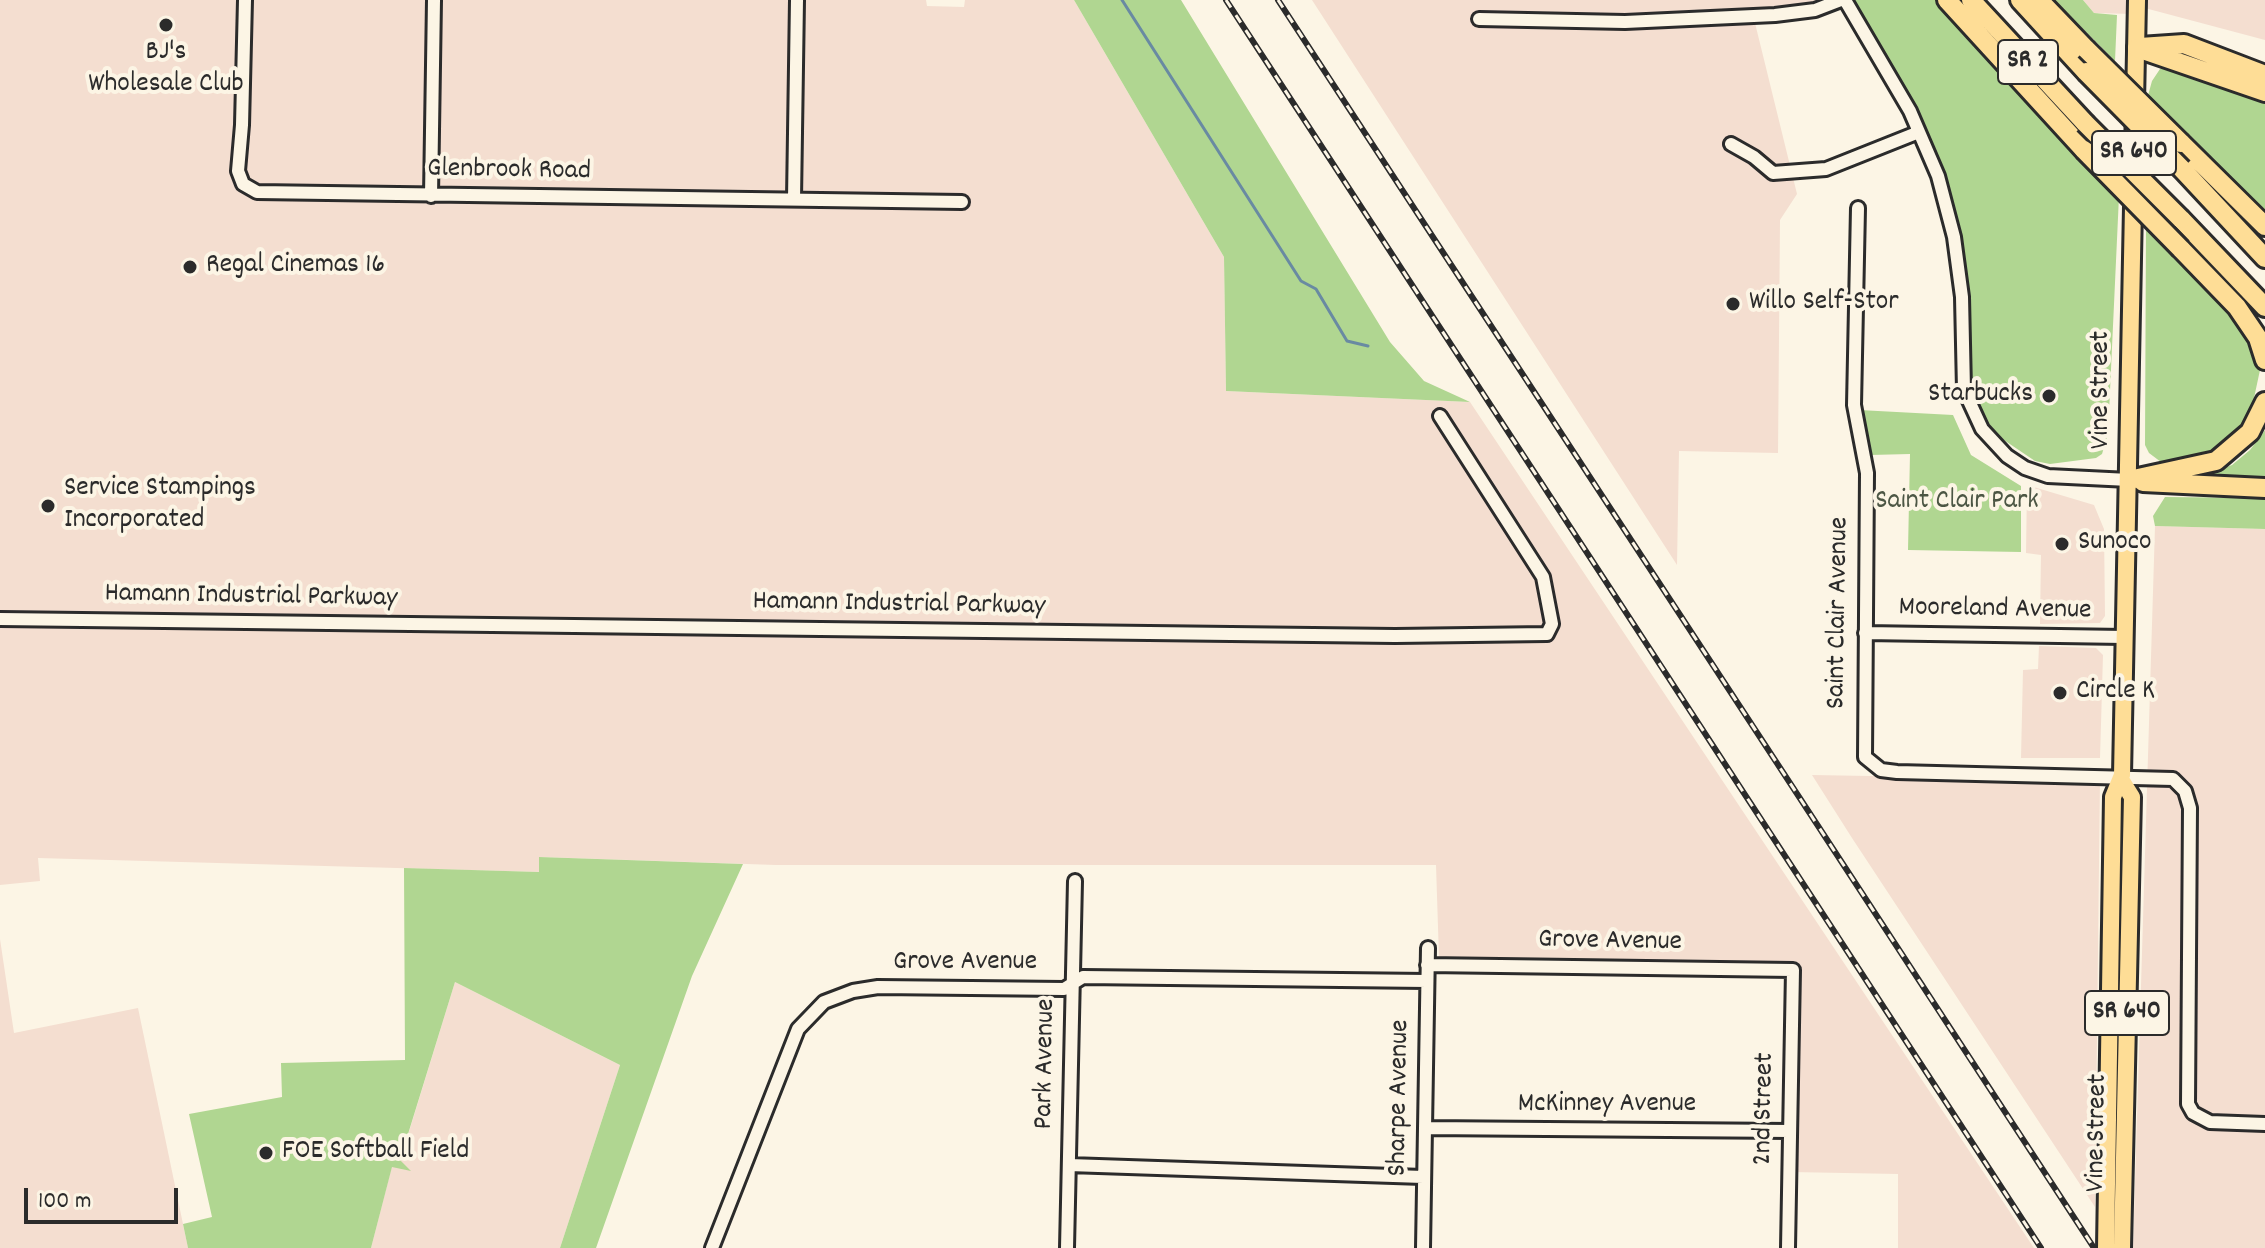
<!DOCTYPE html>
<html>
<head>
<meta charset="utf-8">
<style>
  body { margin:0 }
  #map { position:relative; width:2265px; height:1248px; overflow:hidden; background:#fcf5e5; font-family:Dekko,sans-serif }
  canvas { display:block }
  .scale { position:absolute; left:24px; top:1188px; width:154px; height:36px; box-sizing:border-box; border:4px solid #2b2b2b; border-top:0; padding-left:10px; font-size:24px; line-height:28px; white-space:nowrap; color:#2b2b2b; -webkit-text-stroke:6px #fcf5e5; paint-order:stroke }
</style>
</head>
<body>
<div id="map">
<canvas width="2265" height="1248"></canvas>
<div class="scale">100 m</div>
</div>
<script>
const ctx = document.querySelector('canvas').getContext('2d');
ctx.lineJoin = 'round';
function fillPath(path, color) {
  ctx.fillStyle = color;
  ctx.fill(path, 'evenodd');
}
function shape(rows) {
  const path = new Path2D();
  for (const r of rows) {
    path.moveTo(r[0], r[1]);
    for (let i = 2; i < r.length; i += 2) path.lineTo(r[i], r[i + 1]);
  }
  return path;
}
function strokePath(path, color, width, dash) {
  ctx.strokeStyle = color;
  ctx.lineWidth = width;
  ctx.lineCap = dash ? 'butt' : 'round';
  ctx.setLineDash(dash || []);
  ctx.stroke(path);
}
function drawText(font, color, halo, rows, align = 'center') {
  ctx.font = font + ' Dekko,sans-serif';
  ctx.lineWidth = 8;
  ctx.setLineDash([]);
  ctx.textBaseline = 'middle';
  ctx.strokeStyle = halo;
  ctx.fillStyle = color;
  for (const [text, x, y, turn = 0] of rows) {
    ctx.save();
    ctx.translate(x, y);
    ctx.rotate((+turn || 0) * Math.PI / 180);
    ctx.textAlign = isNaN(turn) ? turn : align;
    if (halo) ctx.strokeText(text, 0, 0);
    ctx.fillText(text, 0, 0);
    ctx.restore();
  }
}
const built = shape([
  [0,0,788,0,789,132,802,133,804,0,926,0,927,6,964,7,965,0,1074,0,1224,257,1226,391,1470,402,2034,1248,1898,1248,1898,1174,1791,1172,1795,963,1439,958,1436,865,776,865,540,857,540,872,38,858,40,881,0,885],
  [1312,0,1830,0,1813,7,1686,15,1685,26,1755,23,1797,194,1780,220,1778,453,1679,451,1677,565],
  [2083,0,2132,0,2132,14,2094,13],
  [2141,0,2265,0,2265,40,2141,7],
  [2027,485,2094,505,2104,529,2105,616,2100,623,2040,624,2041,555,2026,553],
  [2155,526,2265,529,2265,1248,2133,1248],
  [2039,646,2096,648,2103,655,2100,758,2021,758,2023,670,2038,669],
  [1812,775,2100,780,2095,1207,1852,838],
  [0,939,14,1033,138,1008,188,1248,0,1248],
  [455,982,620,1065,560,1248,371,1248,392,1166,409,1170,400,1161]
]);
const green = shape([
  [1074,0,1181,0,1390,342,1424,381,1470,402,1226,391,1224,257],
  [1854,0,1936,0,2050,129,2119,196,2108,434,2102,454,2096,458,2050,464,2035,461,1995,434,1979,412,1970,383,1970,321,1963,250,1952,200,1920,116],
  [2054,0,2083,0,2094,13,2117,15,2115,61],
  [2168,67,2265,99,2265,217,2147,99,2152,81,2160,69],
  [2146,224,2236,317,2251,340,2260,370,2251,412,2237,432,2208,454,2161,462,2149,453,2145,445],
  [1859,410,1953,415,1971,455,2021,486,2021,552,1908,550,1910,454,1870,455],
  [2265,430,2265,483,2203,476,2232,465,2250,450],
  [2165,497,2265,498,2265,529,2155,526,2153,516],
  [539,857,743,864,692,976,596,1248,560,1248,620,1065,455,982,400,1160,411,1171,392,1167,371,1248,188,1248,183,1224,212,1217,189,1114,282,1097,281,1063,405,1060,404,868,539,872]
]);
const stream = shape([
  [1122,0,1301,281,1316,289,1347,341,1368,346]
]);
const minor = shape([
  [245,0,242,125,238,171,243,184,257,192,962,202],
  [1845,0,1910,111,1938,176,1954,237,1962,297,1964,390,1982,429,2007,456,2025,468,2048,476,2129,480],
  [1479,19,1625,22,1775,15,1815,10,1841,0],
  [1731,144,1754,157,1773,173,1826,169,1919,132],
  [431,196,434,0],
  [794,199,797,0],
  [1858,208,1854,405,1867,473,1865,757,1881,770,1897,772,2173,779,2185,791,2190,808,2188,1104,2193,1113,2210,1122,2265,1124],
  [0,619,1395,636,1547,634,1552,624,1543,577,1440,416],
  [1865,633,2124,637],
  [1427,965,1793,970,1788,1248],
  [1425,1128,1790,1131],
  [1069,1165,1423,1177],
  [712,1248,798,1029,824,1002,853,991,878,987,1064,989,1083,977,1427,981],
  [1067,1248,1075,881],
  [1423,1248,1428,948]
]);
const major = shape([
  [2122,781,2132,797,2122,1248],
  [2106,1248,2113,797,2122,775,2137,0]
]);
const highway = shape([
  [1947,0,2084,150],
  [1971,0,2085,123],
  [2020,0,2086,72],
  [2039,0,2086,49],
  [2140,47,2184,44,2265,75],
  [2137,48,2265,92],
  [2181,143,2265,226],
  [2182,169,2265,258],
  [2181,219,2265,307],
  [2181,249,2237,307,2258,338,2265,360],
  [2129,480,2216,461,2250,432,2265,402],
  [2143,482,2265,488]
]);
const rail = shape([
  [1226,0,2041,1248],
  [1278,0,2094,1248]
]);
const highwayBridge = shape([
  [2086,49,2181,143],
  [2086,72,2182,169],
  [2085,123,2181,219],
  [2084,150,2181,249]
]);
const markers = [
  [166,25,8,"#2b2b2b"],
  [190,267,8,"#2b2b2b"],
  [1733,304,8,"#2b2b2b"],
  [2049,396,8,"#2b2b2b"],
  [48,506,8,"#2b2b2b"],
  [2062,544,8,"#2b2b2b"],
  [2060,693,8,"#2b2b2b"],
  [266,1153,8,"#2b2b2b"]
];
const shields = [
  [2028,62,60],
  [2134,153,84],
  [2127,1013,84]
];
const shieldNames = [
  ["SR 2",2028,62],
  ["SR 640",2134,153],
  ["SR 640",2127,1013]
];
const poiNames = [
  ["BJ's",166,54,"center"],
  ["Wholesale Club",166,86,"center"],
  ["Regal Cinemas 16",206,267],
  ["Willo Self-Stor",1749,304],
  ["Starbucks",2033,396,"right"],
  ["Service Stampings",64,490],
  ["Incorporated",64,522],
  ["Sunoco",2078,544],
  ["Circle K",2076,693],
  ["FOE Softball Field",282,1153]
];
const streetNames = [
  ["Glenbrook Road",509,172,1],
  ["Vine Street",2103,390,-90],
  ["Hamann Industrial Parkway",251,598,1],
  ["Hamann Industrial Parkway",899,606,1],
  ["Mooreland Avenue",1995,611,1],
  ["Saint Clair Avenue",1840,613,-89],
  ["Grove Avenue",1610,943,1],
  ["Grove Avenue",965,964],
  ["Park Avenue",1047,1064,-89],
  ["Sharpe Avenue",1401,1098,-89],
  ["McKinney Avenue",1607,1106],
  ["2nd Street",1766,1109,-89],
  ["Vine Street",2099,1133,-89]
];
const parkNames = [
  ["Saint Clair Park",1957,503]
];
fillPath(built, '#f4ded0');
fillPath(green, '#b0d691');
strokePath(stream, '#698aa2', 3);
strokePath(minor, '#2b2b2b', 18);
strokePath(major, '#2b2b2b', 22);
strokePath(highway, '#2b2b2b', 24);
strokePath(minor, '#fcf5e5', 12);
strokePath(major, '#fedd96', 16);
strokePath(highway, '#fedd96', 18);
strokePath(rail, '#2b2b2b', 6);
strokePath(rail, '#fcf5e5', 3, [9]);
strokePath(highwayBridge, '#2b2b2b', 24, []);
strokePath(highwayBridge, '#fedd96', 18);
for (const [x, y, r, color] of markers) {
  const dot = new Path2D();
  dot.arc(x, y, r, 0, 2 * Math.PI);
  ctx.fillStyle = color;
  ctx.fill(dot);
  strokePath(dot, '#fcf5e5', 3);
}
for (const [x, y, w] of shields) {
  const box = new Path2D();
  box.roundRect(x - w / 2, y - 22, w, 44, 6);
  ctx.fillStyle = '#fcf5e5';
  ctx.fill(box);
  strokePath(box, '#2b2b2b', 2);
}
drawText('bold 26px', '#2b2b2b', null, shieldNames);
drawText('28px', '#2b2b2b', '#fcf5e5', poiNames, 'left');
drawText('28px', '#2b2b2b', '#fcf5e5', streetNames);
drawText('28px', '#4c5644', '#fcf5e5', parkNames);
</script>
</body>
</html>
